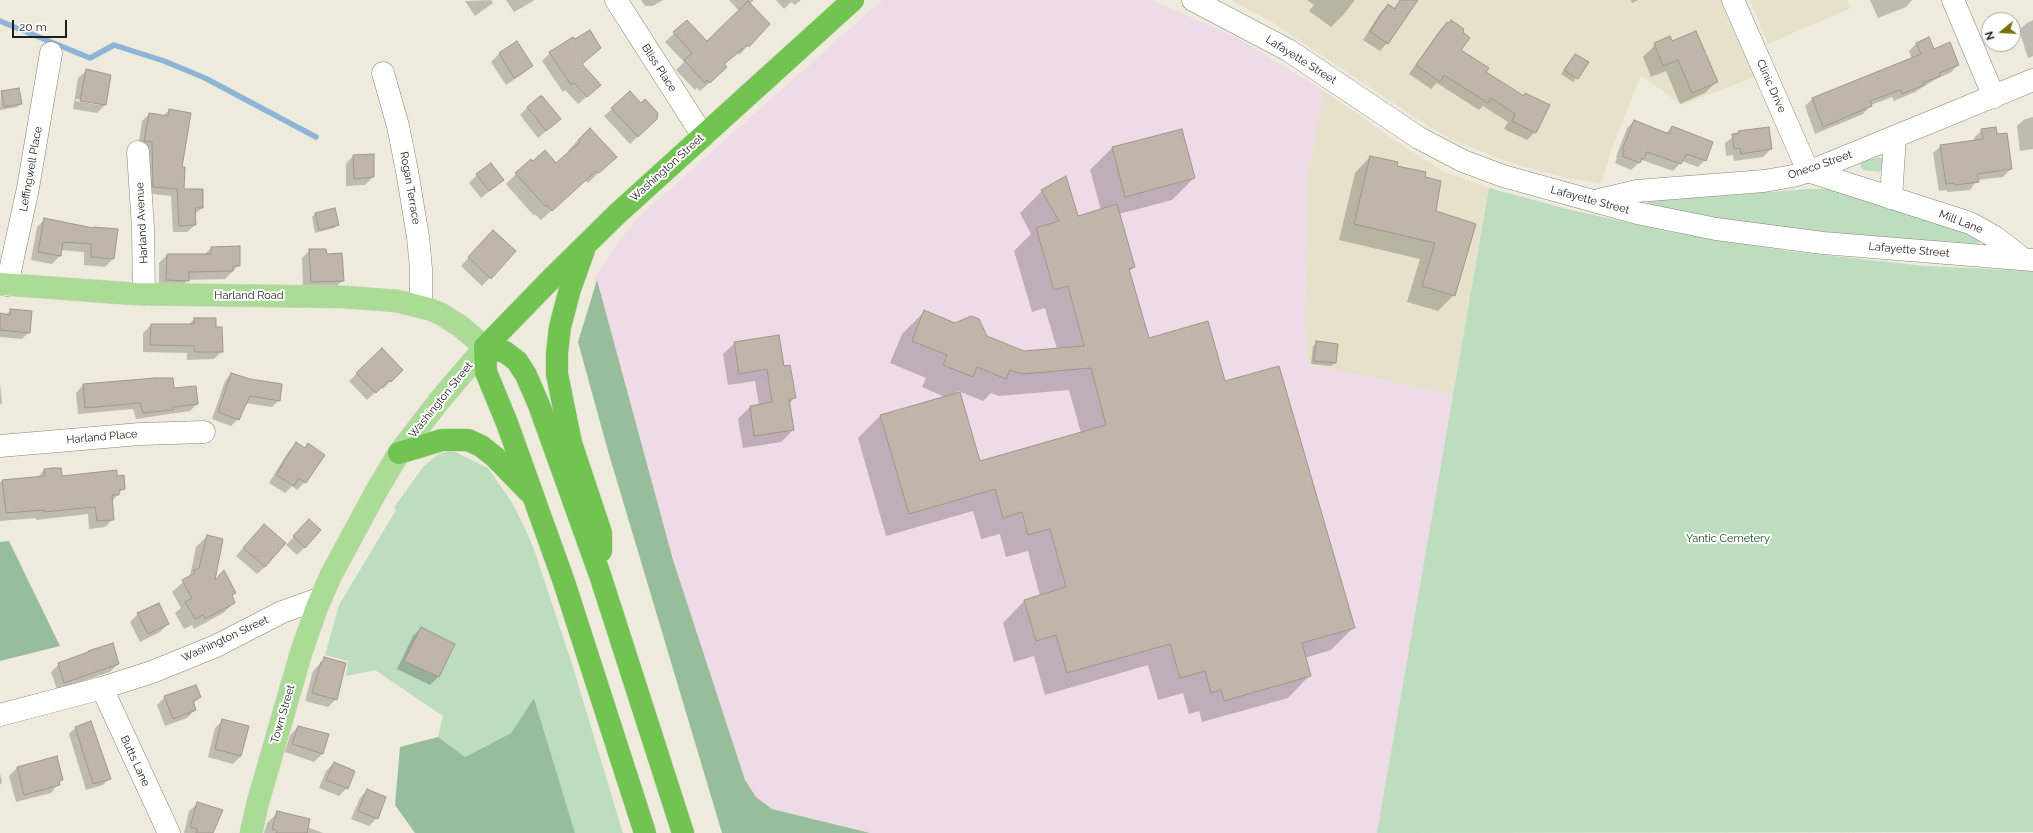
<!DOCTYPE html>
<html>
<head>
<meta charset="utf-8">
<style>
  body { margin:0 }
  #map { position:relative; width:2033px; height:833px; overflow:hidden; background:#eeebdc; font-family:Raleway,sans-serif }
  canvas { display:block }
  .north { position:absolute; left:1981px; top:12px; width:40px; height:40px; box-sizing:border-box; background:#fff; border:1px solid #a5a5a3; border-radius:50%; rotate:252deg; font-size:11px; font-weight:700; line-height:16px; text-align:center; color:#1e1d18 }
  .north::after { content:''; display:block; margin:auto; width:14px; height:18px; background:#776e0c; clip-path:polygon(50% 0,100% 100%,50% 72%,0 100%) }
  .scale { position:absolute; left:12px; top:20px; width:55px; height:18px; box-sizing:border-box; border:2px solid #1e1d18; border-top:0; padding-left:5px; font-size:12px; line-height:14px; white-space:nowrap; color:#1e1d18; -webkit-text-stroke:3px #fff; paint-order:stroke }
</style>
</head>
<body>
<div id="map">
<canvas width="2033" height="833"></canvas>
<div class="north">N</div>
<div class="scale">20 m</div>
</div>
<script>
const ctx = document.querySelector('canvas').getContext('2d');
ctx.lineJoin = 'round';
function fillPath(path, color) {
  ctx.fillStyle = color;
  ctx.fill(path, 'evenodd');
}
function shape(rows) {
  const path = new Path2D();
  for (const r of rows) {
    path.moveTo(r[0], r[1]);
    for (let i = 2; i < r.length; i += 2) path.lineTo(r[i], r[i + 1]);
  }
  return path;
}
function strokePath(path, color, width, dash) {
  ctx.strokeStyle = color;
  ctx.lineWidth = width;
  ctx.lineCap = dash ? 'butt' : 'round';
  ctx.setLineDash(dash || []);
  ctx.stroke(path);
}
function drawText(font, color, halo, rows, align = 'center') {
  ctx.font = font + ' Raleway,sans-serif';
  ctx.lineWidth = 4;
  ctx.setLineDash([]);
  ctx.textBaseline = 'middle';
  ctx.strokeStyle = halo;
  ctx.fillStyle = color;
  for (const [text, x, y, turn = 0] of rows) {
    ctx.save();
    ctx.translate(x, y);
    ctx.rotate((+turn || 0) * Math.PI / 180);
    ctx.textAlign = isNaN(turn) ? turn : align;
    if (halo) ctx.strokeText(text, 0, 0);
    ctx.fillText(text, 0, 0);
    ctx.restore();
  }
}
const built = shape([
  [1231,0,1721,0,1755,77,1681,105,1641,75,1611,151,1601,183,1569,179,1526,167,1498,158,1453,140,1428,126,1272,22],
  [1750,0,1848,0,1851,8,1768,44],
  [1324,91,1394,140,1444,172,1489,188,1453,395,1308,364,1305,327,1307,178]
]);
const medical = shape([
  [882,0,1152,0,1239,39,1324,91,1307,178,1305,327,1308,364,1453,395,1377,833,870,833,772,809,756,797,750,790,745,780,673,560,594,279,619,240,641,215]
]);
const green = shape([
  [1879,157,1883,159,1880,172,1863,170,1860,166,1863,161],
  [1489,188,1571,210,1666,231,1788,251,1925,266,2033,271,2033,832,1377,833],
  [1809,189,1826,189,1868,198,1979,235,1983,241,1977,244,1843,234,1742,222,1648,205,1648,202,1651,201],
  [451,450,488,468,511,501,524,526,535,552,572,664,623,833,575,833,534,698,511,733,465,757,438,737,443,716,375,670,346,676,348,661,325,655,339,605,396,510,394,508,398,502,423,467,437,455]
]);
const forest = shape([
  [597,280,673,560,745,780,756,797,772,809,870,833,722,833,608,451,578,342],
  [9,541,60,646,0,661,0,542],
  [534,698,575,833,415,833,395,805,400,747,438,737,465,757,511,733]
]);
const shadow = shape([
  [491,0,493,3,475,16,465,1],
  [506,0,535,0,514,12],
  [641,0,663,0,653,6,645,6],
  [729,0,754,0,750,4,769,24,739,55,738,53,724,65,717,76,700,91,697,88,695,90,676,70,684,62,665,42,687,21,707,42,739,11],
  [776,0,801,0,795,5,791,2,784,9],
  [1307,0,1355,0,1344,14,1331,27,1309,11,1314,5],
  [1401,0,1406,0,1387,43,1380,51,1363,40,1380,13,1388,5,1393,9],
  [1631,0,1638,0,1632,3],
  [1870,0,1912,0,1906,7,1878,18],
  [2033,20,2033,56,2028,58,2019,30,2027,23],
  [1447,23,1460,51,1485,72,1523,96,1526,94,1548,106,1535,132,1527,140,1504,129,1508,122,1483,106,1479,110,1437,83,1431,89,1409,74,1439,31],
  [1670,38,1672,42,1717,81,1705,93,1680,104,1666,71,1651,77,1643,57,1655,45],
  [575,40,600,48,581,64,600,85,578,104,565,90,563,92,542,61,550,53],
  [517,43,532,65,524,73,506,85,491,62,499,54],
  [1917,43,1934,50,1958,65,1950,73,1936,79,1915,92,1894,101,1892,97,1871,105,1863,114,1815,134,1805,106,1813,98,1912,59,1909,51],
  [1575,55,1587,63,1573,82,1561,74],
  [86,71,105,105,97,113,73,109,78,78],
  [76,99,100,103,100,105,75,101],
  [1,92,21,104,17,107,0,110],
  [528,107,552,126,538,138,520,115],
  [612,109,648,127,630,144,604,116],
  [169,110,183,190,202,208,194,215,195,225,187,232,173,232,171,196,146,193,138,148,142,121,149,114,163,116],
  [2033,117,2033,149,2020,151,2017,126,2025,119],
  [1634,121,1665,134,1672,127,1705,160,1698,167,1682,161,1673,171,1642,160,1631,170,1615,163,1617,158,1616,157,1627,128],
  [1181,130,1194,178,1172,200,1119,214,1134,267,1129,272,1148,339,1224,383,1353,628,1331,650,1305,658,1310,675,1288,698,1202,722,1199,711,1189,714,1183,693,1158,700,1148,665,1045,695,1034,656,1014,662,1003,623,1025,600,1040,596,1028,551,1006,557,1000,534,981,539,973,511,886,536,858,438,880,416,945,397,922,387,926,378,890,363,902,334,924,312,1024,352,1057,349,1045,308,1032,312,1014,251,1031,234,1020,213,1042,191,1077,217,1101,210,1090,170,1112,148],
  [1069,390,1081,433,979,462,955,394,958,391,983,401,991,393,999,396],
  [1982,130,1997,135,2011,169,2003,177,1977,180,1970,190,1947,192,1947,190,1939,191,1933,153,1941,146,1974,141,1974,138],
  [1739,132,1771,149,1763,157,1734,161,1733,155,1726,156,1725,143],
  [578,140,605,167,588,183,585,180,541,220,535,214,534,216,506,184,516,174,533,163,556,165,570,153,568,151],
  [353,156,373,177,365,185,346,186,346,164],
  [1370,157,1424,178,1435,212,1454,295,1438,311,1407,302,1420,259,1339,240,1355,173],
  [477,175,503,180,481,198,469,183],
  [315,214,338,225,334,228,315,233,312,217],
  [45,219,92,229,93,228,113,259,105,267,84,265,84,252,61,250,60,256,52,264,31,260,37,227],
  [485,239,515,251,482,286,461,266],
  [211,248,239,265,225,279,188,280,180,288,159,288,159,263,167,255,204,255],
  [310,250,326,255,343,280,335,288,303,289,302,258],
  [11,310,29,332,22,339,0,337,0,314,5,315],
  [194,319,215,328,222,351,214,359,187,360,187,353,143,352,143,333,151,325,188,325],
  [1317,342,1335,363,1331,366,1311,364,1313,346],
  [735,343,783,367,794,398,789,404,793,430,781,442,743,448,738,419,750,407,759,405,755,381,728,385,723,354],
  [382,349,402,370,383,389,381,387,367,400,349,381],
  [231,374,279,400,272,407,245,403,238,419,231,426,212,419,225,381],
  [173,379,173,389,197,404,190,411,136,419,133,409,78,414,76,393,83,385],
  [0,384,2,403,0,405],
  [296,444,304,449,305,482,297,490,292,486,285,493,269,483,288,452],
  [44,470,61,477,116,477,124,488,112,501,113,519,105,527,89,529,88,514,36,520,36,518,0,521,0,482,38,477],
  [302,528,305,547,297,555,286,545],
  [256,533,265,567,257,574,236,556],
  [207,536,214,582,234,593,231,596,234,603,223,613,194,629,192,625,184,629,175,613,181,608,172,592,190,576,196,547],
  [138,614,168,624,160,632,140,642,130,622],
  [421,628,454,644,438,677,430,685,397,669,413,636],
  [325,658,336,699,328,707,305,701,313,671],
  [59,664,118,664,110,672,57,690,51,672],
  [165,697,200,697,193,704,195,710,187,718,165,726,157,705],
  [223,720,241,756,233,764,208,757,215,728],
  [76,727,110,778,103,785,86,790,69,734],
  [298,727,328,735,322,754,314,762,285,752,290,735],
  [334,763,347,788,339,796,319,788,326,771],
  [17,768,62,779,51,793,16,802,9,776],
  [0,773,2,782,0,785],
  [367,790,377,818,369,826,351,819,360,798],
  [197,804,212,833,184,833,189,811],
  [278,812,307,827,323,833,264,833,267,823]
]);
const stream = shape([
  [0,21,90,58,114,45,164,61,205,78,316,137]
]);
const building = shape([
  [1400,0,1418,0,1388,44,1370,31,1388,4,1395,9,1400,0],
  [748,1,770,24,749,47,747,45,724,64,727,67,710,83,707,80,705,83,684,60,692,53,673,32,687,20,707,41,748,1],
  [1451,20,1464,29,1463,32,1470,38,1461,50,1489,68,1486,72,1524,96,1525,93,1550,105,1536,133,1512,121,1515,114,1491,98,1488,103,1444,75,1440,82,1416,65,1447,22,1449,23,1451,20],
  [590,30,601,48,582,64,601,85,587,97,574,83,571,85,549,52,573,37,575,39,590,30],
  [1696,31,1718,82,1692,93,1678,60,1663,66,1654,43,1670,36,1672,41,1696,31],
  [1929,37,1934,49,1950,42,1959,65,1939,73,1940,76,1923,83,1924,85,1902,94,1900,90,1870,101,1872,106,1823,127,1812,98,1921,54,1916,43,1929,37],
  [517,41,533,66,514,78,499,53,517,41],
  [1575,54,1589,62,1578,79,1564,70,1575,54],
  [86,69,111,75,106,105,80,101,86,69],
  [19,88,22,104,4,107,1,91,19,88],
  [630,91,641,103,645,99,658,113,657,119,638,137,611,108,630,91],
  [540,96,542,96,561,119,546,131,527,107,540,96],
  [169,109,191,113,182,167,185,167,184,189,203,189,203,208,195,208,196,225,179,226,177,189,153,187,152,142,144,141,149,113,168,116,169,109],
  [1634,120,1669,134,1672,126,1713,142,1706,161,1687,154,1681,164,1647,152,1644,159,1642,158,1640,163,1622,156,1624,151,1622,150,1634,120],
  [1769,127,1772,149,1741,154,1740,148,1734,149,1732,134,1739,133,1738,131,1769,127],
  [1996,127,1997,134,2007,133,2012,169,1977,174,1979,182,1955,185,1954,183,1946,184,1940,145,1983,139,1981,129,1996,127],
  [590,128,617,157,599,173,596,171,552,211,547,205,545,206,515,173,531,159,533,161,545,150,556,163,580,142,578,140,590,128],
  [1182,129,1195,178,1125,197,1112,147,1182,129],
  [374,154,374,177,354,179,353,155,374,154],
  [1370,156,1398,162,1397,166,1426,172,1425,177,1441,181,1436,211,1476,224,1455,296,1422,286,1435,243,1354,224,1370,156],
  [491,163,504,180,489,191,476,174,491,163],
  [1066,176,1078,216,1117,204,1135,267,1129,269,1149,338,1208,321,1225,381,1279,366,1355,628,1302,643,1311,676,1224,701,1221,690,1211,693,1205,671,1180,678,1170,644,1067,673,1056,635,1036,641,1024,600,1066,587,1050,529,1028,535,1022,512,1003,518,995,489,909,514,880,415,960,392,980,461,1106,425,1091,368,1022,374,1010,370,1006,379,977,367,973,377,943,365,947,355,912,341,924,310,955,323,971,316,979,319,987,336,1024,351,1084,346,1068,286,1054,290,1036,228,1059,221,1041,190,1066,176],
  [335,208,339,225,319,230,315,213,335,208],
  [44,218,93,228,93,227,118,229,114,259,91,257,91,244,63,242,61,256,38,252,44,218],
  [493,230,516,251,491,279,468,257,493,230],
  [240,246,240,266,233,266,233,271,189,272,189,281,166,280,167,254,211,254,211,247,240,246],
  [309,249,326,249,327,254,342,253,344,281,311,282,309,249],
  [10,309,32,311,30,333,0,330,0,313,10,315,10,309],
  [194,318,216,318,216,327,222,327,223,352,195,352,194,346,150,345,151,324,194,324,194,318],
  [779,335,784,366,790,365,796,398,789,399,794,430,754,436,750,406,772,402,767,369,739,374,734,342,779,335],
  [1316,341,1338,344,1336,363,1314,361,1316,341],
  [382,348,403,370,391,382,389,380,376,393,356,373,382,348],
  [231,373,250,379,282,384,280,401,250,396,239,420,218,412,231,373],
  [155,378,173,378,174,388,196,386,198,404,173,407,173,410,143,413,140,403,85,408,83,384,155,378],
  [296,442,305,448,308,443,325,455,306,483,299,478,294,486,276,475,296,442],
  [53,468,61,468,62,476,117,470,117,476,124,475,125,489,119,490,119,495,112,495,114,520,97,521,95,507,44,512,44,510,6,513,2,480,45,476,44,469,53,468],
  [309,519,321,530,305,548,293,536,309,519],
  [264,524,286,543,265,567,243,548,264,524],
  [207,535,223,539,215,580,224,570,236,593,232,595,235,603,205,619,203,615,195,619,185,602,192,598,182,580,195,573,193,571,199,568,207,535],
  [159,603,169,624,148,634,137,613,159,603],
  [421,627,455,644,439,677,404,661,421,627],
  [113,643,119,664,64,683,58,663,88,652,88,651,113,643],
  [324,657,346,663,337,700,312,693,321,662,323,662,324,657],
  [196,685,201,697,193,701,196,710,173,719,164,696,196,685],
  [222,719,249,726,241,756,215,749,222,719],
  [91,721,111,779,93,784,75,727,91,721],
  [298,726,329,734,323,754,292,744,298,726],
  [57,756,63,780,59,781,60,785,24,795,17,767,57,756],
  [334,762,355,771,348,789,326,780,334,762],
  [367,789,386,797,378,819,358,811,367,789],
  [197,802,223,810,213,833,196,833,197,829,190,827,197,802],
  [277,811,310,819,307,833,276,833,277,831,272,829,277,811]
]);
const minor = shape([
  [616,0,703,136],
  [1193,0,1288,50,1419,138,1463,161,1503,176,1637,213,1716,229,1823,243,2033,260],
  [1733,0,1808,171,1970,223,1995,237,2023,259],
  [1953,0,1994,97],
  [383,73,398,126,407,171,418,237,421,269,421,306],
  [138,152,143,228,144,294],
  [1891,198,1895,137],
  [1595,201,1637,191,1764,181,1793,176,1816,169,2033,80],
  [7,285,28,188,51,53],
  [0,446,140,434,204,432],
  [102,688,169,833],
  [0,715,102,688,152,672,216,646,282,612,321,598]
]);
const major = shape([
  [0,284,135,294,345,297,397,301,429,309,441,314,460,326,485,347,439,401,399,453,378,488,331,575,317,607,301,653,258,802,251,833]
]);
const highway = shape([
  [584,250,570,289,560,327,557,353,557,374,571,443,601,533,601,551],
  [485,347,505,352,517,361,526,375,539,405,600,575,683,833],
  [485,347,486,372,507,423,564,582,645,833],
  [485,347,554,276,616,215,853,0],
  [399,453,442,440,468,440,481,446,495,457,528,491]
]);
const streetNames = [
  ["Lafayette Street",1301,60,32],
  ["Bliss Place",659,68,57],
  ["Clinic Drive",1771,86,66],
  ["Oneco Street",1820,165,-19],
  ["Washington Street",667,168,-42],
  ["Leffingwell Place",31,169,-80],
  ["Rogan Terrace",410,188,80],
  ["Lafayette Street",1590,200,15],
  ["Mill Lane",1961,222,21],
  ["Harland Avenue",142,223,-93],
  ["Lafayette Street",1909,250,5],
  ["Harland Road",249,296],
  ["Washington Street",441,400,-51],
  ["Harland Place",102,437,-5],
  ["Washington Street",225,639,-25],
  ["Town Street",283,714,-74],
  ["Butts Lane",135,761,65]
];
const parkNames = [
  ["Yantic Cemetery",1728,539]
];
fillPath(built, '#e5e1ca');
fillPath(medical, '#efdae8');
fillPath(green, '#bcddbe');
fillPath(forest, '#97be9a');
fillPath(shadow, '#0003');
strokePath(stream, '#8eb5d8', 5.5);
fillPath(building, '#bfb6a9');
strokePath(building, '#a0978b', 1);
strokePath(minor, '#868376', 23);
strokePath(major, '#cecdcc', 23);
strokePath(highway, '#cecdcc', 23);
strokePath(minor, '#fff', 22);
strokePath(major, '#aadc96', 22);
strokePath(highway, '#71c450', 22);
drawText('11px', '#1e1d18', '#fff', streetNames);
drawText('11px', '#144e20', '#fff', parkNames);
</script>
</body>
</html>
